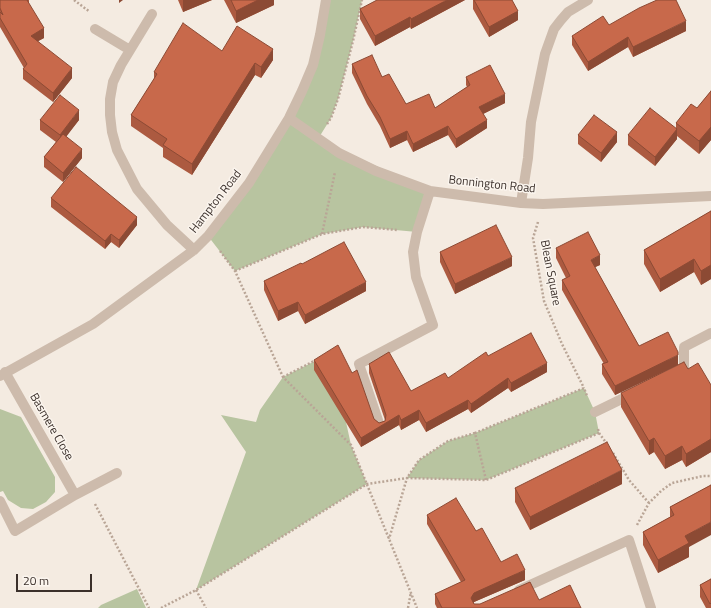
<!DOCTYPE html>
<html>
<head>
<meta charset="utf-8">
<style>
  body { margin:0 }
  #map { position:relative; width:711px; height:608px; overflow:hidden; background:#f4ebe1; font-family:"Titillium Web",sans-serif }
  canvas { display:block }
  .scale { position:absolute; left:16px; top:574px; width:76px; height:18px; box-sizing:border-box; border:2px solid #3b302b; border-top:0; padding-left:5px; font-size:12px; line-height:14px; white-space:nowrap; color:#3b302b; -webkit-text-stroke:3px #fbf5ee; paint-order:stroke }
</style>
</head>
<body>
<div id="map">
<canvas width="711" height="608"></canvas>
<div class="scale">20 m</div>
</div>
<script>
const ctx = document.querySelector('canvas').getContext('2d');
ctx.lineJoin = 'round';
function fillPath(path, color) {
  ctx.fillStyle = color;
  ctx.fill(path, 'evenodd');
}
function shape(rows) {
  const path = new Path2D();
  for (const r of rows) {
    path.moveTo(r[0], r[1]);
    for (let i = 2; i < r.length; i += 2) path.lineTo(r[i], r[i + 1]);
  }
  return path;
}
function strokePath(path, color, width, dash) {
  ctx.strokeStyle = color;
  ctx.lineWidth = width;
  ctx.lineCap = dash ? 'butt' : 'round';
  ctx.setLineDash(dash || []);
  ctx.stroke(path);
}
function drawText(font, color, halo, rows, align = 'center') {
  ctx.font = font + ' "Titillium Web",sans-serif';
  ctx.lineWidth = 3;
  ctx.setLineDash([]);
  ctx.textBaseline = 'middle';
  ctx.strokeStyle = halo;
  ctx.fillStyle = color;
  for (const [text, x, y, turn = 0] of rows) {
    ctx.save();
    ctx.translate(x, y);
    ctx.rotate((+turn || 0) * Math.PI / 180);
    ctx.textAlign = isNaN(turn) ? turn : align;
    if (halo) ctx.strokeText(text, 0, 0);
    ctx.fillText(text, 0, 0);
    ctx.restore();
  }
}
const green = shape([
  [326,0,362,0,353,41,338,99,331,118,318,139,430,191,417,232,363,227,322,234,235,271,208,236,227,211,302,91],
  [331,353,351,445,367,484,196,590,246,452,221,415,256,422,260,410,283,377],
  [584,388,595,412,599,433,486,480,407,478,419,460,448,441,475,433],
  [0,409,21,417,55,477,55,492,46,502,33,509,21,508,8,500,3,491,0,492],
  [137,589,146,608,98,608,101,605]
]);
const path = shape([
  [74,0,90,12],
  [327,124,331,118,338,99,353,41,362,0],
  [538,222,533,238,544,301,562,344,584,388],
  [322,234,335,172],
  [220,251,235,271,283,377,351,445,417,608],
  [235,271,322,234,363,227,398,230],
  [283,377,316,360],
  [475,433,448,441,419,460,407,478,486,480,599,433,598,429],
  [599,433,607,444],
  [613,453,629,480,649,503],
  [486,480,475,433,584,388,587,396],
  [95,504,149,608],
  [637,525,649,503,661,491,672,483,703,476,711,476],
  [196,590,206,608],
  [161,608,196,590,367,484,407,478,389,539],
  [408,608,411,592]
]);
const minor = shape([
  [152,14,121,65,113,82,110,99,110,115,112,132,117,150,137,189,167,225,194,250],
  [95,29,130,50],
  [289,118,339,153,376,171,430,191,521,203,543,204,711,196],
  [521,203,528,158,531,122,545,54,554,29,561,20,568,12,588,0],
  [5,372,75,495],
  [677,372,684,369,684,347,711,333],
  [0,376,93,324,194,250,208,236,249,183,289,118,302,91,313,65,320,35,326,0],
  [595,412,632,394],
  [380,426,359,364,433,325,416,277,413,252,417,232,430,191],
  [0,501,15,531,75,495,117,473],
  [519,590,629,540,651,608]
]);
const wall = shape([
  [0,0,29,0,29,4,44,38,38,41,72,78,53,102,23,79,23,69,24,68,0,27],
  [178,0,212,0,183,12],
  [224,0,274,0,274,5,236,23],
  [465,0,411,29,410,27,375,46,360,19,360,9],
  [473,0,512,0,518,20,489,37,473,9],
  [609,25,686,31,633,57,628,47,588,71,572,45,572,36],
  [222,51,273,60,261,78,255,75,192,175,163,157,163,148,131,126,131,115,154,79,154,72],
  [352,64,382,77,406,104,435,108,467,87,466,85,466,77,505,103,483,114,487,128,456,148,448,135,413,152,407,140,390,148,380,126,367,104,352,73],
  [711,91,711,140,699,154,677,136,677,139,655,166,628,145,628,135,676,128,676,123,697,108],
  [40,120,79,120,66,136,82,158,63,182,44,167,44,157,56,142,40,130],
  [578,135,617,142,601,162,578,144],
  [51,198,137,225,119,248,111,242,105,249,51,207],
  [711,211,711,279,701,285,694,272,660,292,644,264,644,250],
  [556,248,600,265,595,267,639,346,678,365,615,395,602,374,602,364,604,364,562,290,562,280,566,278,556,258],
  [440,252,512,266,455,294,440,262],
  [302,264,366,291,305,324,298,311,278,321,264,290,264,281],
  [488,356,547,372,511,392,508,388,471,413,468,409,426,432,419,420,401,430,399,425,361,447,314,370,314,360,374,419,379,423,385,421,385,420,369,373,369,364,411,391,448,378],
  [688,369,711,385,711,452,686,467,682,460,665,469,654,452,649,455,621,407,621,393],
  [622,484,530,530,515,502,515,488],
  [711,485,689,547,689,557,658,573,643,545,643,532,670,517,670,507],
  [427,515,476,531,501,562,525,580,474,602,474,604,480,604,539,600,581,608,437,608,435,604,435,594,461,582,427,524],
  [711,579,711,608,706,608,700,597,700,585]
]);
const shadedWall = shape([
  [119,0,123,0,119,3],
  [183,0,212,0,183,12],
  [258,0,274,0,274,5,236,23,236,11],
  [447,0,465,0,411,29,411,19],
  [518,11,518,20,489,37,489,27],
  [410,17,410,27,375,46,375,36],
  [686,21,686,31,633,57,633,47],
  [44,28,44,38,31,45,31,36],
  [628,37,628,47,588,71,588,62],
  [273,49,273,60,261,78,261,67],
  [255,63,255,75,192,175,192,164],
  [72,68,72,78,53,102,53,93],
  [505,94,505,103,479,116,479,107],
  [79,110,79,120,60,145,60,135],
  [487,120,487,128,456,148,456,139],
  [448,126,448,135,413,152,413,144],
  [711,127,711,140,699,154,699,141],
  [677,129,677,139,655,166,655,157],
  [407,131,407,140,390,148,390,139],
  [617,132,617,142,601,162,601,153],
  [82,149,82,158,63,182,63,173],
  [137,217,137,225,119,248,119,240],
  [111,234,111,242,105,249,105,241],
  [600,255,600,265,591,269,591,260],
  [512,257,512,266,455,294,455,284],
  [694,259,694,272,660,292,660,279],
  [711,265,711,279,701,285,701,271],
  [366,282,366,291,305,324,305,315],
  [298,302,298,311,278,321,278,311],
  [678,355,678,365,615,395,615,386],
  [547,363,547,372,511,392,511,383],
  [508,378,508,388,471,413,471,404],
  [468,400,468,409,426,432,426,423],
  [419,410,419,420,401,430,401,420],
  [399,415,399,425,361,447,361,438],
  [654,438,654,452,649,455,649,441],
  [711,439,711,452,686,467,686,454],
  [682,446,682,460,665,469,665,456],
  [622,470,622,484,530,530,530,517],
  [711,522,711,535,689,547,689,557,658,573,658,560,685,536],
  [525,570,525,580,474,602,471,608,471,598,474,593]
]);
const building = shape([
  [0,0,28,0,27,0,44,28,31,36,72,68,53,93,23,69,27,64,0,18,0,12,3,15,0,8,0,0],
  [231,0,258,0,236,11,231,0],
  [377,0,447,0,411,19,410,17,375,36,360,9,377,0],
  [474,0,512,0,518,11,489,27,474,0],
  [657,0,676,0,686,21,633,47,628,37,588,62,572,36,603,16,609,25,639,8,657,0],
  [183,23,222,51,237,26,273,49,261,67,255,63,192,164,163,145,167,139,131,115,157,74,154,72,183,23],
  [372,55,382,77,389,74,406,104,429,94,435,108,470,85,466,77,490,65,505,94,479,107,487,120,456,139,448,126,413,144,407,131,390,139,380,117,367,96,352,64,372,55],
  [711,91,711,127,699,141,676,123,691,104,697,108,711,91],
  [60,95,79,110,60,135,40,120,60,95],
  [650,108,677,129,655,157,628,135,650,108],
  [594,115,617,132,601,153,578,135,594,115],
  [63,134,82,149,63,173,44,157,63,134],
  [76,167,137,217,119,240,111,234,105,241,51,198,76,167],
  [711,211,711,265,701,271,694,259,660,279,644,250,711,211],
  [496,225,512,257,455,284,440,252,496,225],
  [588,232,600,255,591,260,639,346,668,332,678,352,678,355,615,386,602,364,608,362,562,280,570,276,556,248,588,232],
  [344,242,366,282,305,315,298,302,278,311,264,281,301,263,302,264,344,242],
  [531,333,547,363,511,383,508,378,471,404,468,400,426,423,419,410,401,420,399,415,361,438,314,360,338,345,352,373,357,370,374,419,379,423,385,421,386,415,369,364,389,352,411,391,445,373,448,378,486,352,488,356,531,333],
  [684,362,688,369,698,363,711,385,711,439,686,454,682,446,665,456,654,438,649,441,621,393,684,362],
  [607,442,622,470,530,517,515,488,607,442],
  [711,485,711,522,685,536,689,543,658,560,643,532,674,515,670,507,711,485],
  [456,498,476,531,482,528,501,562,517,554,525,570,474,593,471,598,474,604,480,604,530,582,539,600,570,585,581,608,442,608,435,594,465,580,427,515,456,498],
  [711,579,711,603,710,604,700,585,711,579]
]);
const streetNames = [
  ["Bonnington Road",492,185,6],
  ["Hampton Road",216,202,-52],
  ["Blean Square",550,273,79],
  ["Basmere Close",51,427,60]
];
fillPath(green, '#b8c4a0');
strokePath(path, '#b9a596', 2.5, [2, 2]);
strokePath(minor, '#cdbbac', 10);
fillPath(wall, '#ac5a40');
fillPath(shadedWall, '#8c4a34');
fillPath(building, '#c8694b');
strokePath(building, '#8c4a34', 1);
drawText('12px', '#3b302b', '#fbf5ee', streetNames);
</script>
</body>
</html>
